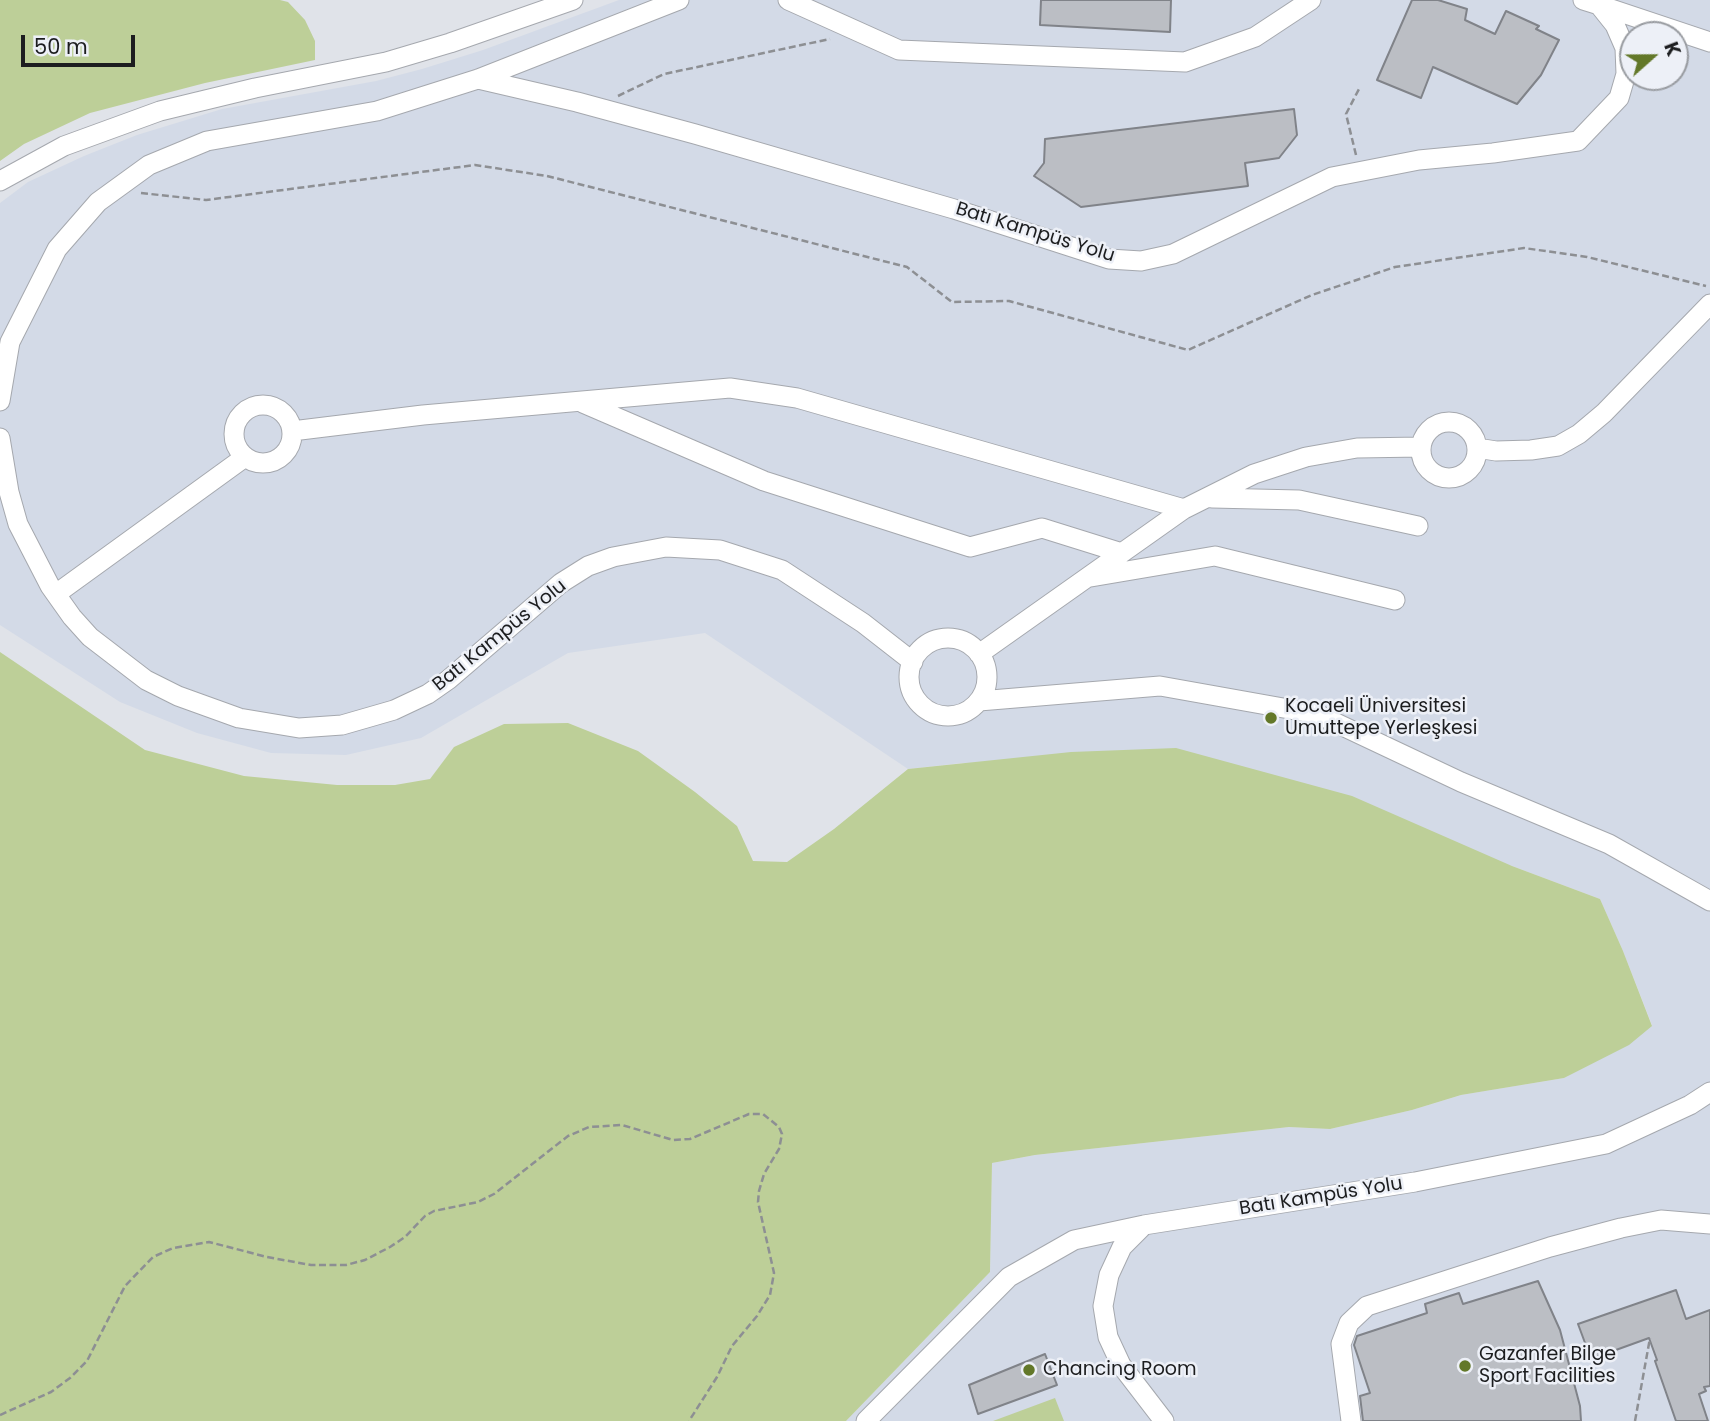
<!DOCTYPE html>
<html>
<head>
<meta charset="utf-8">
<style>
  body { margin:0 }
  #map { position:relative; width:1710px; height:1421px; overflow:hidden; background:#e0e3e9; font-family:Poppins,sans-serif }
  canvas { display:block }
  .north { position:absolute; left:1619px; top:21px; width:70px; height:70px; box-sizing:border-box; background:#edf0f7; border:2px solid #999ca1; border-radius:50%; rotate:69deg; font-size:19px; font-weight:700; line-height:28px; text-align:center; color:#1c1d1f }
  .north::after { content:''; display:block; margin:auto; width:24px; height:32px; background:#637829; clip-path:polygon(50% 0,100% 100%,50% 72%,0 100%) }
  .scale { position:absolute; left:21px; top:35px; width:114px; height:32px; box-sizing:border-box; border:4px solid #1c1d1f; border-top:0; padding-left:9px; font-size:21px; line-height:24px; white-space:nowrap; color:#1c1d1f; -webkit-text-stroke:5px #edf0f7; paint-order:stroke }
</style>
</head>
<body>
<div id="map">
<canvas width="1710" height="1421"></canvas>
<div class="north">K</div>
<div class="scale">50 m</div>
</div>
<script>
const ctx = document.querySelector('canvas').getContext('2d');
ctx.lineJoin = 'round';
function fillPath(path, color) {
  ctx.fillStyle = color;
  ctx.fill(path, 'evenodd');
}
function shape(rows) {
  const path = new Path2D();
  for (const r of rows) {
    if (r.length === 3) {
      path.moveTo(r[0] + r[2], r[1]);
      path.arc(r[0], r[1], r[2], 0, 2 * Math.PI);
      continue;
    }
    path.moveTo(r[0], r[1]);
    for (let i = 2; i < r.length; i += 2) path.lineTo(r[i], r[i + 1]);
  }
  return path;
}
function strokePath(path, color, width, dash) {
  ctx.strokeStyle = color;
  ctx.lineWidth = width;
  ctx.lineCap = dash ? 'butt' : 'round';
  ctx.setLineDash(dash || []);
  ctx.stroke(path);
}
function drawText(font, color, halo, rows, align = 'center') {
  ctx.font = font + ' Poppins,sans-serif';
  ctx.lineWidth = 5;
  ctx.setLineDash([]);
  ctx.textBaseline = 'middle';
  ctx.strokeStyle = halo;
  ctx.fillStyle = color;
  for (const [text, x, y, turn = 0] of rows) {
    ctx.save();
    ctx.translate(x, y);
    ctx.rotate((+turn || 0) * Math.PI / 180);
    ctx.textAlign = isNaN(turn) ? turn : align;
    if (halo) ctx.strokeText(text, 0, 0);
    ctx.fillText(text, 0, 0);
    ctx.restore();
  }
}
const built = shape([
  [619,0,1710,0,1710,1421,846,1421,990,1272,992,1163,1035,1155,1289,1127,1330,1129,1412,1110,1461,1095,1564,1078,1652,1025,1623,951,1600,899,1512,866,962,763,908,769,705,633,568,653,421,738,346,755,271,753,197,733,120,702,0,625,0,203,28,182,84,156,137,135,222,109,376,81,422,69,483,50],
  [1633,35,1675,35,1675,77,1633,77]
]);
const green = shape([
  [0,0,280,0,288,2,305,20,315,41,315,60,205,83,90,113,24,144,0,161],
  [0,652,145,750,244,776,337,785,395,785,430,779,454,747,504,724,568,723,638,751,695,792,737,826,753,861,787,862,834,829,908,769,1071,752,1176,748,1352,796,1512,866,1600,899,1623,951,1652,1026,1629,1045,1564,1078,1461,1095,1412,1110,1330,1129,1289,1127,1035,1155,992,1163,990,1272,846,1421,0,1421],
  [1055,1398,1064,1421,993,1421]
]);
const building = shape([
  [1041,0,1171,0,1170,32,1040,25,1041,0],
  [1412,0,1438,0,1467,9,1465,20,1495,34,1506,11,1539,26,1536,29,1559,40,1541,75,1517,104,1433,67,1421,98,1377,80,1412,0],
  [1294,109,1297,135,1279,158,1245,163,1248,186,1081,207,1034,176,1044,163,1045,139,1294,109],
  [1538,1281,1560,1330,1580,1406,1581,1421,1363,1421,1360,1396,1370,1393,1354,1345,1357,1336,1427,1313,1425,1304,1459,1293,1463,1304,1538,1281],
  [1676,1290,1686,1319,1710,1310,1710,1386,1704,1387,1706,1391,1699,1394,1708,1421,1676,1421,1655,1361,1657,1360,1649,1338,1591,1359,1578,1324,1676,1290],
  [1045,1354,1057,1385,978,1414,969,1385,1045,1354]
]);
const path = shape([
  [618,96,664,74,830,39],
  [1356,155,1346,114,1359,89],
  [141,193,206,200,475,165,547,176,907,267,952,302,1009,301,1188,350,1312,295,1395,267,1524,248,1587,257,1706,286],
  [0,1415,51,1392,70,1378,87,1361,125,1286,153,1257,173,1248,209,1242,267,1257,311,1265,346,1265,365,1260,390,1247,405,1237,425,1216,434,1211,478,1202,494,1194,568,1136,589,1127,622,1125,673,1140,690,1139,749,1114,763,1114,779,1127,782,1134,779,1149,764,1174,759,1191,758,1202,774,1273,770,1295,757,1316,732,1346,717,1377,689,1421],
  [1635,1421,1650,1338]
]);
const minor = shape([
  [788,0,899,50,1185,62,1255,37,1311,0],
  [1599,5,1710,42],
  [478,79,577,102,695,134,954,209,1109,259,1141,261,1173,254,1332,177,1419,160,1493,153,1578,141,1619,98,1626,74,1625,48,1615,25,1599,5,1583,0],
  [0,181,64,146,160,111,255,88,386,62,450,43,573,0],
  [0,401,10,342,57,249,98,202,149,165,207,141,377,111,478,79,679,0],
  [583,403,764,481,970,547,1042,528,1122,553],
  [263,434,29],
  [1449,450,28],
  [292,431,423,415,730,388,797,398,1184,509,979,654],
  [0,438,9,492,18,524,50,586,72,617,90,637,146,680,178,696,239,718,299,728,342,725,394,710,428,694,448,680,561,583,588,566,613,557,666,547,720,550,782,570,863,623,913,662],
  [1477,448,1496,451,1531,450,1558,446,1579,434,1604,413,1710,304],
  [1212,498,1299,500,1418,526],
  [1184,509,1254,474,1306,457,1357,448,1421,447],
  [1091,577,1215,556,1395,600],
  [56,594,245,457],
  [948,677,39],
  [979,701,1160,686,1317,714,1461,782,1609,844,1710,901],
  [866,1421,1009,1277,1074,1240,1144,1225],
  [1164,1421,1121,1365,1108,1337,1103,1306,1109,1275,1122,1247,1144,1225,1415,1182,1606,1144,1690,1105,1710,1092],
  [1351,1421,1341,1344,1349,1323,1367,1306,1550,1247,1621,1228,1661,1220,1710,1224]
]);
const markers = [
  [1271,718,7,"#637829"],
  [1465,1366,7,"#637829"],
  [1029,1370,7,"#637829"]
];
const streetNames = [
  ["Batı Kampüs Yolu",1035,233,17],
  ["Batı Kampüs Yolu",500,636,-39],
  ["Batı Kampüs Yolu",1321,1197,-9]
];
const poiNames = [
  ["Kocaeli Üniversitesi",1285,707],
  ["Umuttepe Yerleşkesi",1285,729],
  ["Gazanfer Bilge",1479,1355],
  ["Sport Facilities",1479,1377],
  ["Chancing Room",1043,1370]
];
fillPath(built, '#d3dae7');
fillPath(green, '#bdcf98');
fillPath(building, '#bbbec4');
strokePath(building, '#808389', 2);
strokePath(minor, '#a5a8ae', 21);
strokePath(path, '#8d8f93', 2.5, [7, 3.5]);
strokePath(minor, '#fff', 19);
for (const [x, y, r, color] of markers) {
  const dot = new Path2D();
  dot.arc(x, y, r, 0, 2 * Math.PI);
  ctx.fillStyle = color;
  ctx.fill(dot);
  strokePath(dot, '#edf0f7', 2.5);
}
drawText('19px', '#1c1d1f', '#edf0f7', streetNames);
drawText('19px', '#1c1d1f', '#edf0f7', poiNames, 'left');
</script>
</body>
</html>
